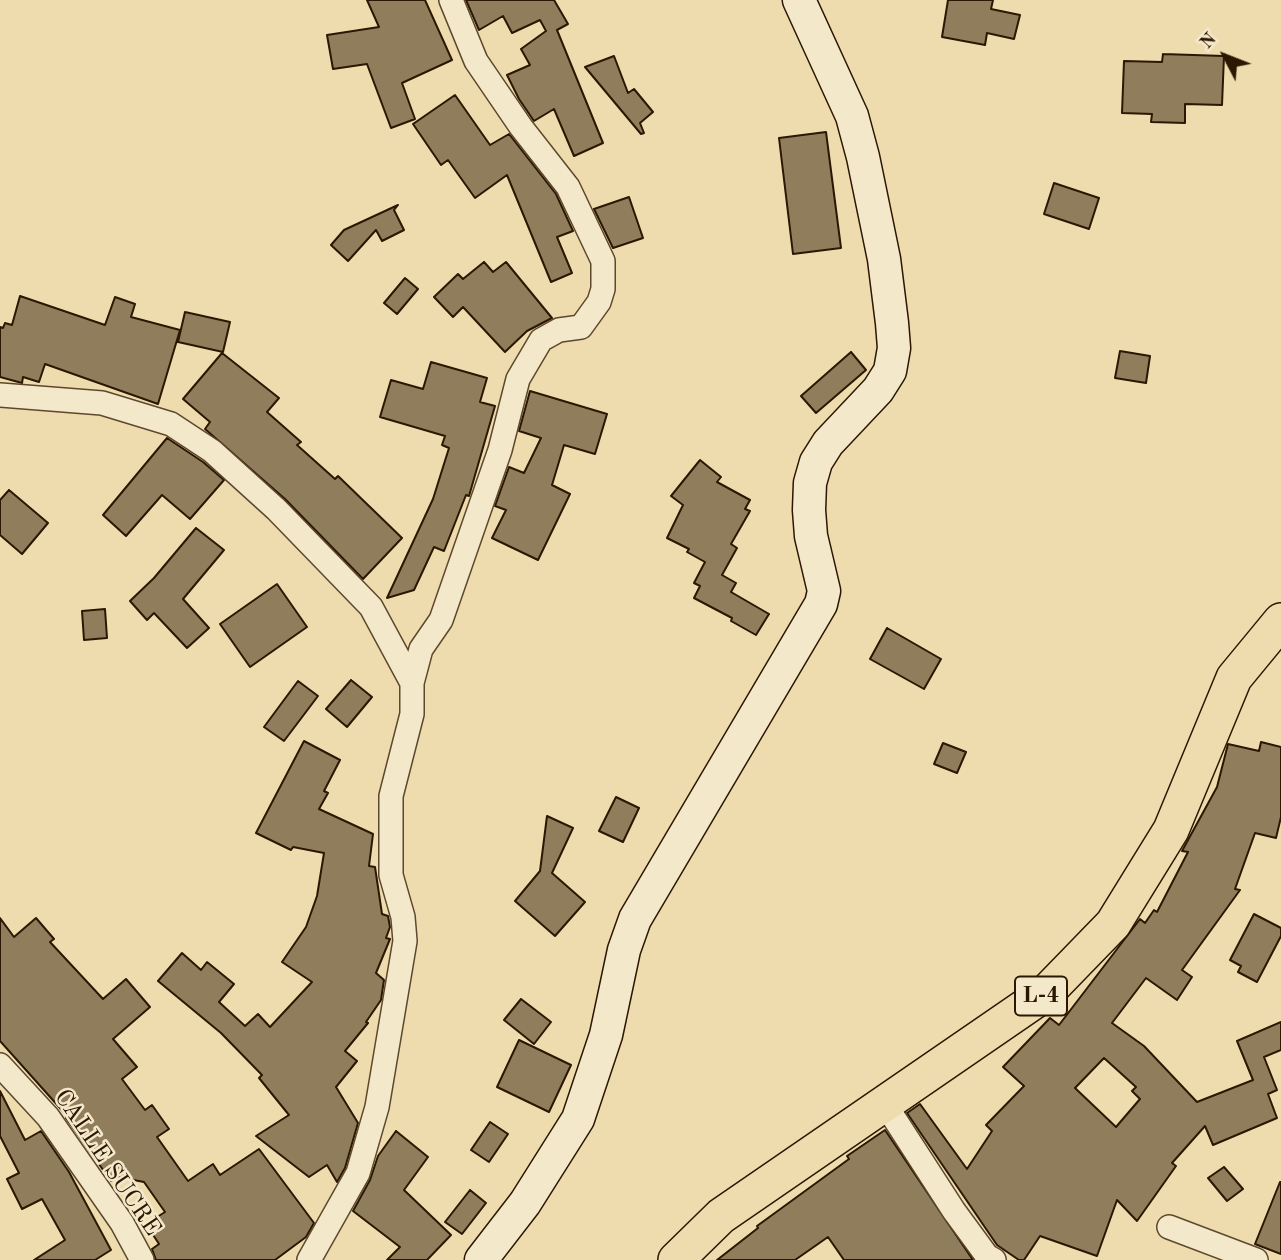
<!DOCTYPE html>
<html>
<head>
<meta charset="utf-8">
<style>
  body { margin:0 }
  #map { position:relative; width:1281px; height:1260px; overflow:hidden; background:#eedcae; font-family:"Old Standard TT",serif }
  canvas { display:block }
  .north { position:absolute; left:1190px; top:21px; width:70px; height:70px; -webkit-text-stroke:5px #f4e8ca; paint-order:stroke; rotate:312deg; font-size:19px; font-weight:700; line-height:28px; text-align:center; color:#2b1702 }
  .north::after { content:''; display:block; margin:auto; width:24px; height:32px; background:#2b1702; clip-path:polygon(50% 0,100% 100%,50% 72%,0 100%) }
</style>
</head>
<body>
<div id="map">
<canvas width="1281" height="1260"></canvas>
<div class="north">N</div>
</div>
<script>
const ctx = document.querySelector('canvas').getContext('2d');
ctx.lineJoin = 'round';
function fillPath(path, color) {
  ctx.fillStyle = color;
  ctx.fill(path, 'evenodd');
}
function shape(rows) {
  const path = new Path2D();
  for (const r of rows) {
    path.moveTo(r[0], r[1]);
    for (let i = 2; i < r.length; i += 2) path.lineTo(r[i], r[i + 1]);
  }
  return path;
}
function strokePath(path, color, width, dash) {
  ctx.strokeStyle = color;
  ctx.lineWidth = width;
  ctx.lineCap = dash ? 'butt' : 'round';
  ctx.setLineDash(dash || []);
  ctx.stroke(path);
}
function drawText(font, color, halo, rows, align = 'center') {
  ctx.font = font + ' "Old Standard TT",serif';
  ctx.lineWidth = 5;
  ctx.setLineDash([]);
  ctx.textBaseline = 'middle';
  ctx.strokeStyle = halo;
  ctx.fillStyle = color;
  for (const [text, x, y, turn = 0] of rows) {
    ctx.save();
    ctx.translate(x, y);
    ctx.rotate((+turn || 0) * Math.PI / 180);
    ctx.textAlign = isNaN(turn) ? turn : align;
    if (halo) ctx.strokeText(text, 0, 0);
    ctx.fillText(text, 0, 0);
    ctx.restore();
  }
}
const building = shape([
  [367,0,425,0,452,60,402,83,415,119,391,128,367,64,333,69,327,35,379,27,367,0],
  [466,0,554,0,568,24,557,30,603,143,574,156,554,109,534,121,519,99,507,75,530,65,521,49,546,31,540,20,512,33,503,16,479,30,466,0],
  [948,0,993,0,991,9,1020,15,1014,39,987,33,985,45,942,37,948,0],
  [1163,54,1224,56,1222,105,1185,104,1185,123,1151,122,1152,114,1122,113,1124,61,1162,62,1163,54],
  [614,56,628,93,634,89,653,112,640,123,644,133,641,134,585,67,614,56],
  [455,95,490,145,509,134,556,194,573,231,557,237,572,273,551,282,507,175,475,198,448,160,441,165,413,124,455,95],
  [826,132,841,248,793,254,779,138,826,132],
  [1054,183,1099,198,1089,229,1044,214,1054,183],
  [629,197,643,238,613,248,594,209,629,197],
  [398,205,394,210,404,230,382,241,376,230,348,261,331,245,344,230,398,205],
  [484,262,493,272,506,262,552,318,527,331,505,352,463,307,453,317,434,297,458,274,463,279,484,262],
  [405,278,418,289,397,314,384,303,405,278],
  [20,296,105,325,115,297,135,304,131,317,180,330,158,404,45,364,39,382,23,377,22,383,0,377,0,327,3,328,5,323,12,325,20,296],
  [185,312,230,322,223,352,178,342,185,312],
  [1120,351,1150,356,1146,383,1115,378,1120,351],
  [851,352,866,370,816,413,801,396,851,352],
  [222,353,279,398,267,412,301,442,297,445,335,479,338,476,402,538,363,579,285,499,205,429,210,422,183,399,222,353],
  [431,362,487,378,480,402,495,406,469,496,466,495,444,551,434,547,414,590,387,598,433,499,449,448,442,445,445,436,380,417,391,380,423,389,431,362],
  [530,391,607,414,595,454,564,445,552,485,570,494,538,560,492,538,506,510,495,506,509,467,524,473,541,438,519,431,530,391],
  [167,438,203,462,224,480,190,519,162,495,126,536,103,515,167,438],
  [700,460,721,477,717,482,750,500,745,509,750,511,731,544,737,548,722,575,736,583,731,592,769,614,756,635,731,621,732,618,694,598,700,586,694,583,705,562,687,552,689,549,667,538,683,505,671,496,700,460],
  [9,490,48,523,22,554,0,535,0,500,9,490],
  [196,528,224,550,183,599,209,628,187,648,154,613,147,620,130,601,154,578,196,528],
  [277,584,307,627,250,667,220,624,277,584],
  [105,609,107,638,84,640,82,611,105,609],
  [887,628,941,659,924,689,870,659,887,628],
  [351,680,372,697,347,727,326,709,351,680],
  [298,681,318,696,284,741,264,727,298,681],
  [304,741,340,760,324,791,328,793,319,809,373,834,369,866,375,867,382,914,388,916,390,927,386,938,390,939,376,973,384,980,381,1000,366,1022,368,1023,345,1051,357,1061,336,1087,358,1123,345,1168,337,1182,327,1165,309,1177,256,1136,289,1115,259,1078,262,1075,221,1033,158,981,182,953,201,970,207,962,234,984,219,1002,245,1026,258,1014,270,1027,312,982,282,962,306,927,317,896,324,853,293,847,291,850,256,833,304,741],
  [1261,742,1281,747,1281,817,1276,838,1255,833,1235,889,1240,890,1182,970,1192,977,1177,1000,1146,978,1112,1023,1144,1046,1197,1102,1253,1080,1237,1041,1281,1022,1281,1050,1264,1057,1277,1090,1268,1094,1277,1118,1213,1145,1205,1126,1172,1163,1176,1166,1137,1221,1117,1200,1097,1256,1040,1236,1024,1260,1019,1260,997,1245,907,1113,920,1104,967,1169,992,1131,986,1125,1024,1086,1003,1067,1050,1018,1059,1025,1140,919,1145,923,1154,910,1157,912,1188,852,1182,851,1217,787,1228,744,1259,751,1261,742],
  [1104,1058,1136,1087,1132,1091,1140,1099,1116,1127,1075,1088,1104,1058],
  [943,743,966,752,957,773,934,764,943,743],
  [616,797,639,808,623,842,599,831,616,797],
  [547,816,573,828,552,873,585,902,555,936,515,901,540,871,547,816],
  [1254,914,1281,928,1281,936,1257,982,1238,972,1241,966,1230,960,1254,914],
  [0,918,14,937,36,918,54,939,50,942,103,999,126,979,150,1007,113,1039,137,1067,122,1079,145,1110,152,1105,169,1129,157,1137,188,1181,213,1164,220,1175,259,1149,314,1223,306,1237,275,1260,156,1260,152,1249,159,1244,146,1224,165,1212,144,1182,118,1177,111,1181,66,1118,68,1117,0,1041,0,918],
  [521,999,551,1022,534,1044,504,1020,521,999],
  [519,1040,571,1065,549,1112,497,1087,519,1040],
  [0,1091,25,1140,41,1131,69,1172,111,1250,95,1260,34,1260,65,1240,42,1199,22,1209,7,1179,19,1173,0,1136,0,1091],
  [490,1122,508,1134,489,1162,471,1150,490,1122],
  [885,1130,973,1260,844,1260,828,1237,795,1260,717,1260,758,1228,757,1226,849,1159,847,1156,885,1130],
  [396,1131,428,1157,404,1190,451,1235,427,1260,387,1260,400,1247,353,1211,370,1180,378,1156,396,1131],
  [1224,1167,1243,1189,1227,1201,1208,1178,1224,1167],
  [1280,1182,1281,1182,1281,1254,1255,1244,1280,1182],
  [470,1190,486,1203,462,1234,445,1222,470,1190]
]);
const street = shape([
  [0,395,102,403,171,424,212,451,276,509,371,607,412,683],
  [0,1065,48,1117,122,1223,142,1260],
  [885,1104,954,1211,987,1256,994,1260],
  [1169,1227,1256,1260],
  [309,1260,358,1173,377,1107,405,941,403,917,391,875,391,796,412,714,412,683,421,649,441,620,500,450,518,379,541,340,559,330,581,327,599,302,603,289,603,261,568,187,521,127,476,61,451,0]
]);
const secondary = shape([
  [481,1260,525,1203,578,1119,606,1035,624,950,635,919,821,604,824,591,811,536,809,510,810,483,816,462,828,443,878,390,890,371,894,348,892,323,884,259,863,157,852,116,799,0]
]);
const primary = shape([
  [676,1260,721,1216,1047,992,1113,924,1171,830,1234,678,1281,621]
]);
const shields = [
  [1041,996,52]
];
const shieldNames = [
  ["L-4",1041,996]
];
const streetNames = [
  ["CALLE SUCRE",107,1163,56]
];
fillPath(building, '#907d5b');
strokePath(building, '#2b1702', 2);
strokePath(street, '#5c482d', 26);
strokePath(secondary, '#2b1702', 35);
strokePath(primary, '#2b1702', 38);
strokePath(street, '#f4e8ca', 23);
strokePath(secondary, '#f4e8ca', 32);
strokePath(primary, '#eedcae', 35);
for (const [x, y, w] of shields) {
  const box = new Path2D();
  box.roundRect(x - w / 2, y - 19.5, w, 39, 5);
  ctx.fillStyle = '#f4e8ca';
  ctx.fill(box);
  strokePath(box, '#2b1702', 2);
}
drawText('bold 23px', '#2b1702', null, shieldNames);
drawText('24px', '#2b1702', '#f4e8ca', streetNames);
</script>
</body>
</html>
